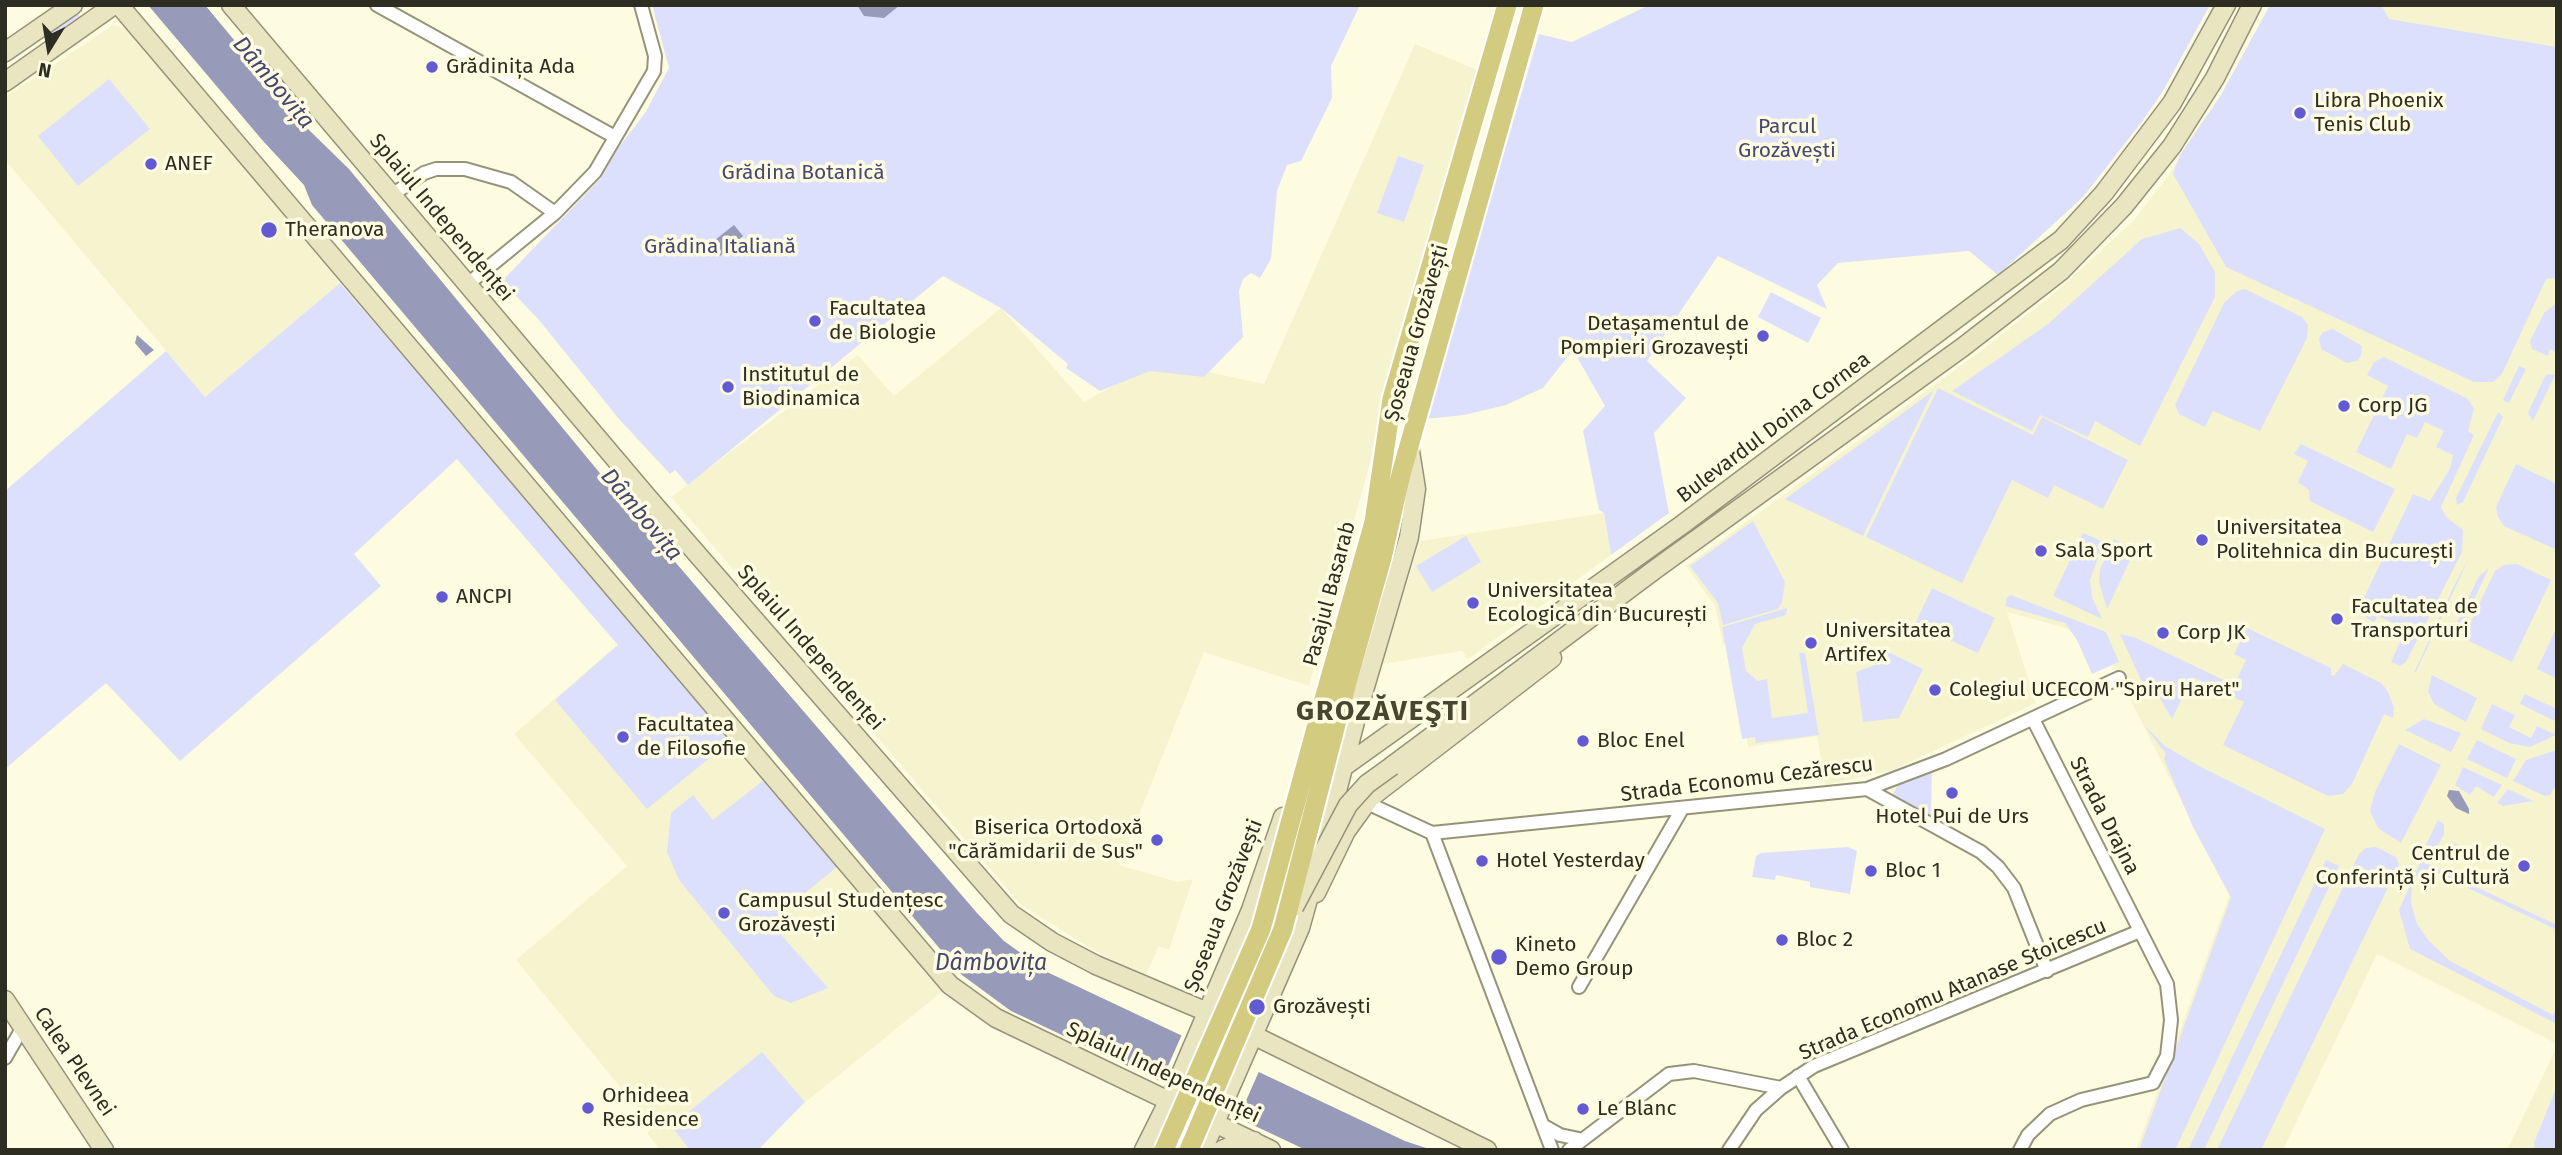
<!DOCTYPE html>
<html>
<head>
<meta charset="utf-8">
<style>
  body { margin:0 }
  #map { position:relative; width:2562px; height:1155px; overflow:hidden; background:#fefce0; font-family:"Fira Sans",sans-serif }
  canvas { display:block }
  .frame { position:absolute; inset:0; border:7px solid #2d2d22; pointer-events:none }
  .north { position:absolute; left:14px; top:14px; width:70px; height:70px; -webkit-text-stroke:5px #fefce0; paint-order:stroke; rotate:191deg; font-size:19px; font-weight:700; line-height:28px; text-align:center; color:#2d2d22 }
  .north::after { content:''; display:block; margin:auto; width:24px; height:32px; background:#2d2d22; clip-path:polygon(50% 0,100% 100%,50% 72%,0 100%) }
</style>
</head>
<body>
<div id="map">
<canvas width="2562" height="1155"></canvas>
<div class="frame"></div>
<div class="north">N</div>
</div>
<script>
const ctx = document.querySelector('canvas').getContext('2d');
ctx.lineJoin = 'round';
function fillPath(path, color) {
  ctx.fillStyle = color;
  ctx.fill(path, 'evenodd');
}
function shape(rows) {
  const path = new Path2D();
  for (const r of rows) {
    path.moveTo(r[0], r[1]);
    for (let i = 2; i < r.length; i += 2) path.lineTo(r[i], r[i + 1]);
  }
  return path;
}
function strokePath(path, color, width, dash) {
  ctx.strokeStyle = color;
  ctx.lineWidth = width;
  ctx.lineCap = dash ? 'butt' : 'round';
  ctx.setLineDash(dash || []);
  ctx.stroke(path);
}
function drawText(font, color, halo, rows, align = 'center') {
  ctx.font = font + ' "Fira Sans",sans-serif';
  ctx.lineWidth = 7;
  ctx.setLineDash([]);
  ctx.textBaseline = 'middle';
  ctx.strokeStyle = halo;
  ctx.fillStyle = color;
  for (const [text, x, y, turn = 0] of rows) {
    ctx.save();
    ctx.translate(x, y);
    ctx.rotate((+turn || 0) * Math.PI / 180);
    ctx.textAlign = isNaN(turn) ? turn : align;
    if (halo) ctx.strokeText(text, 0, 0);
    ctx.fillText(text, 0, 0);
    ctx.restore();
  }
}
const built = shape([
  [2270,5,2557,5,2557,1044,2377,954,2283,1150,2136,1150,2229,896,2099,637,2007,612,2036,703,1893,770,1825,785,1817,736,1748,747,1732,642,1723,645,1715,606,1686,566,1981,351,2058,290,2134,220,2168,176,2221,95],
  [113,25,129,28,340,283,205,397,5,160,5,97],
  [1415,44,1477,70,1309,686,1204,652,1119,865,1178,882,1193,879,1169,950,1159,946,1145,977,1097,952,1021,905,671,497,858,355,894,396,1001,308,1084,402,1158,361,1264,384],
  [1604,513,1611,555,1468,659,1462,651,1382,664,1420,541],
  [637,628,943,991,792,1113,758,1150,655,1150,658,1147,647,1133,653,1127,516,960,627,866,514,734],
  [2557,1047,2557,1150,2507,1150]
]);
const green = shape([
  [652,5,1360,5,1331,66,1332,98,1301,161,1287,165,1277,191,1271,259,1260,278,1251,273,1243,279,1239,291,1243,337,1204,377,1150,371,1100,391,1066,368,1068,364,1001,308,943,276,688,485,675,470,670,474,619,419,539,320,502,281,601,178,619,147,645,113,669,68],
  [1649,5,2210,5,2163,91,2141,123,2083,197,1998,275,1969,251,1838,263,1817,285,1827,309,1718,256,1647,361,1686,398,1654,433,1669,513,1611,555,1604,513,1599,510,1583,431,1605,406,1573,350,1543,388,1506,405,1464,415,1425,419,1539,34,1572,42],
  [2270,5,2381,5,2389,19,2557,47,2557,278,2546,279,2502,374,2493,382,2474,382,2226,267,2173,174,2180,155,2221,95],
  [78,14,82,18,47,43,44,37],
  [109,79,150,129,78,186,38,136],
  [1398,156,1424,165,1404,222,1377,213],
  [2180,228,2199,244,2215,272,2215,297,2140,446,2095,421,2088,437,2040,415,2032,431,1952,391,2048,324,2142,239],
  [340,283,733,739,647,809,555,700,618,645,457,459,354,554,381,586,180,761,106,683,5,769,5,491,166,351,205,397],
  [2245,289,2302,317,2308,325,2307,338,2260,431,2213,411,2205,427,2179,414,2175,405,2224,303,2237,291],
  [1771,292,1821,318,1808,343,1758,317],
  [2557,303,2557,352,2550,349,2548,356,2532,349,2530,341,2544,313],
  [2333,329,2362,346,2361,356,2357,361,2347,363,2321,349,2319,338,2323,332],
  [2384,357,2468,399,2474,409,2468,431,2474,435,2441,507,2446,517,2463,530,2462,552,2406,662,2400,666,2391,662,2406,629,2378,616,2374,622,2357,613,2413,494,2430,501,2450,469,2453,455,2436,447,2444,431,2425,422,2417,438,2407,434,2391,469,2356,452,2388,386,2367,375,2374,362],
  [2519,366,2526,369,2509,403,2503,400],
  [2549,374,2555,375,2533,421,2528,413,2545,376],
  [1938,388,2033,435,2042,417,2128,460,2103,509,2054,485,2048,498,2012,480,1962,583,1866,537],
  [1933,391,1863,536,1785,499],
  [2498,412,2503,417,2463,502,2457,505,2456,498],
  [2301,444,2395,489,2373,532,2310,501,2309,490,2298,482,2308,461,2294,454],
  [2516,464,2557,484,2557,550,2504,526,2498,517,2496,507],
  [1753,521,1785,582,1782,602,1778,609,1723,625,1718,603,1690,566],
  [2083,533,2104,542,2090,580,2092,597,2102,619,2053,596],
  [1466,536,1481,562,1432,592,1416,566],
  [2114,539,2135,550,2107,609,2099,582,2100,569],
  [2470,556,2416,672,2414,673,2453,588],
  [2517,564,2551,580,2512,662,2463,638,2495,571,2504,565],
  [2489,568,2457,635,2452,633,2479,576],
  [1932,588,1995,618,1978,653,1915,624],
  [2011,595,2106,632,2119,662,2092,674,2077,640,2065,623,2005,606,2007,597],
  [1787,608,1786,615,1755,624,1742,648,1746,671,1758,681,1767,679,1772,718,1808,713,1799,653,1805,653,1819,735,1756,743,1755,737,1742,739,1722,627],
  [2557,627,2557,679,2537,669],
  [2247,628,2331,668,2331,675,2334,676,2343,664,2381,683,2387,690,2394,707,2393,718,2384,714,2352,784,2343,794,2328,796,2223,745,2244,702,2192,677,2172,719,2152,685,2145,689,2120,634,2134,637,2234,685,2246,660,2234,654],
  [1888,652,1923,669,1899,718,1863,722,1856,672,1883,662],
  [2432,675,2477,698,2466,722,2434,704,2428,691],
  [2525,694,2557,709,2557,722,2520,704],
  [2492,704,2515,715,2509,727,2531,738,2537,726,2556,735,2530,747,2509,743,2481,729],
  [2424,719,2461,733,2451,752,2405,730],
  [2144,725,2165,746,2199,766,2325,829,2175,1150,2139,1150,2231,897,2193,827,2164,759,2166,754],
  [2477,740,2516,759,2507,778,2467,759],
  [2399,744,2441,765,2401,843,2378,828,2370,811,2375,792],
  [2557,750,2557,784,2550,795,2545,796,2513,781,2526,760],
  [2463,767,2502,785,2494,797,2476,786,2470,795,2455,785],
  [1932,768,1931,821,1893,794,1898,784],
  [765,779,838,866,770,922,828,988,791,1003,774,996,679,880,667,852,671,813,693,795,713,820],
  [2508,789,2533,801,2503,806,2497,803],
  [2438,820,2444,824,2444,835,2438,845,2448,852,2455,843,2461,848,2456,856,2446,863,2422,853],
  [1848,847,1857,851,1850,894,1810,887,1810,882,1776,875,1775,880,1752,877,1756,856,1761,853],
  [2376,847,2396,857,2399,865,2261,1150,2217,1150,2359,854,2366,848],
  [2326,860,2339,866,2204,1150,2188,1150],
  [2421,861,2557,925,2557,930,2432,871,2428,878,2418,874,2412,887,2411,903,2417,924,2429,941,2450,961,2553,1015,2557,1007,2557,1024,2410,949,2399,910],
  [762,1052,805,1102,758,1150,690,1150,671,1126],
  [2557,1086,2557,1150,2535,1150,2534,1143]
]);
const water = shape([
  [148,5,205,5,309,130,349,169,627,506,977,913,1004,941,1047,972,1405,1141,1432,1150,1306,1150,1011,1011,962,975,312,205,304,185,263,141],
  [857,5,900,5,884,18,864,16],
  [734,225,743,236,720,256,710,244],
  [137,335,154,350,146,356,135,343],
  [2449,790,2459,791,2469,809,2469,814,2456,808,2447,796]
]);
const pier = shape([
  [1183,1032,1260,1069,1238,1119,1160,1084]
]);
const minor = shape([
  [377,5,615,137],
  [392,195,424,173,436,169,465,169,511,182,555,213],
  [468,284,555,213,595,172,654,71,655,56,641,5],
  [1867,789,1981,852,1998,867,2014,888,2047,971],
  [1365,802,1432,833,1867,789,1946,759,2119,678],
  [1432,833,1552,1150],
  [1579,987,1682,809],
  [5,1058,23,1027],
  [1798,1076,1842,1150],
  [1544,1126,1560,1135,1579,1139],
  [1569,1150,1669,1074,1694,1071,1781,1088],
  [1729,1150,1756,1110,1781,1088,1814,1066,2140,931],
  [2020,1150,2028,1135,2050,1114,2081,1100,2153,1083,2167,1056,2171,1020,2167,984,2033,719]
]);
const secondary = shape([
  [119,5,950,985,996,1018,1271,1150],
  [231,5,650,500,1011,914,1052,942,1096,965,1200,1009,1487,1150],
  [5,52,73,5],
  [5,82,114,5],
  [1392,766,1657,568,1963,347,2061,271,2124,206,2172,146,2215,78,2252,5],
  [1314,788,1683,524,2061,240,2104,193,2172,103,2226,5],
  [1324,841,1357,714,1409,537,1416,489,1409,445],
  [1316,893,1346,831,1370,798,1552,658],
  [5,1000,104,1150],
  [1144,1150,1174,1090,1251,910,1283,817],
  [1203,1150,1300,928,1314,878],
  [1222,1150,1240,1142,1254,1141]
]);
const primary = shape([
  [1326,692,1374,522,1392,399,1507,5],
  [1343,697,1382,558,1401,474,1534,5]
]);
const secondaryBridge = shape([
  [1294,907,1348,805,1367,784,1392,766]
]);
const primaryBridge = shape([
  [1164,1150,1261,929,1326,692],
  [1189,1150,1283,929,1343,697]
]);
const markers = [
  [432,67,7,"#615ad3"],
  [2300,113,7,"#615ad3"],
  [151,164,7,"#615ad3"],
  [269,230,9,"#615ad3"],
  [815,321,7,"#615ad3"],
  [1763,336,7,"#615ad3"],
  [728,387,7,"#615ad3"],
  [2344,406,7,"#615ad3"],
  [2202,540,7,"#615ad3"],
  [2041,551,7,"#615ad3"],
  [442,597,7,"#615ad3"],
  [1473,603,7,"#615ad3"],
  [2337,619,7,"#615ad3"],
  [2163,633,7,"#615ad3"],
  [1811,643,7,"#615ad3"],
  [1935,690,7,"#615ad3"],
  [623,737,7,"#615ad3"],
  [1583,741,7,"#615ad3"],
  [1952,793,7,"#615ad3"],
  [1157,840,7,"#615ad3"],
  [1482,861,7,"#615ad3"],
  [2524,866,7,"#615ad3"],
  [1871,871,7,"#615ad3"],
  [724,913,7,"#615ad3"],
  [1782,940,7,"#615ad3"],
  [1499,957,9,"#615ad3"],
  [1257,1007,9,"#615ad3"],
  [588,1108,7,"#615ad3"],
  [1583,1109,7,"#615ad3"]
];
const poiNames = [
  ["Grădinița Ada",446,67],
  ["Libra Phoenix",2314,101],
  ["Tenis Club",2314,125],
  ["ANEF",165,164],
  ["Theranova",285,230],
  ["Facultatea",829,309],
  ["de Biologie",829,333],
  ["Detașamentul de",1749,324,"right"],
  ["Pompieri Grozavești",1749,348,"right"],
  ["Institutul de",742,375],
  ["Biodinamica",742,399],
  ["Corp JG",2358,406],
  ["Universitatea",2216,528],
  ["Politehnica din București",2216,552],
  ["Sala Sport",2055,551],
  ["Universitatea",1487,591],
  ["Ecologică din București",1487,615],
  ["ANCPI",456,597],
  ["Facultatea de",2351,607],
  ["Transporturi",2351,631],
  ["Universitatea",1825,631],
  ["Artifex",1825,655],
  ["Corp JK",2177,633],
  ["Colegiul UCECOM \"Spiru Haret\"",1949,690],
  ["Facultatea",637,725],
  ["de Filosofie",637,749],
  ["Bloc Enel",1597,741],
  ["Hotel Pui de Urs",1952,817,"center"],
  ["Biserica Ortodoxă",1143,828,"right"],
  ["\"Cărămidarii de Sus\"",1143,852,"right"],
  ["Centrul de",2510,854,"right"],
  ["Conferință și Cultură",2510,878,"right"],
  ["Hotel Yesterday",1496,861],
  ["Bloc 1",1885,871],
  ["Campusul Studențesc",738,901],
  ["Grozăvești",738,925],
  ["Bloc 2",1796,940],
  ["Kineto",1515,945],
  ["Demo Group",1515,969],
  ["Grozăvești",1273,1007],
  ["Orhideea",602,1096],
  ["Residence",602,1120],
  ["Le Blanc",1597,1109]
];
const parkNames = [
  ["Parcul",1787,127],
  ["Grozăvești",1787,151],
  ["Grădina Botanică",803,173],
  ["Grădina Italiană",720,247]
];
const streetNames = [
  ["Splaiul Independenței",441,218,50],
  ["Șoseaua Grozăvești",1417,333,-74],
  ["Bulevardul Doina Cornea",1774,428,-37],
  ["Pasajul Basarab",1330,594,-75],
  ["Splaiul Independenței",810,648,49],
  ["Strada Economu Cezărescu",1747,780,-7],
  ["Strada Drajna",2104,816,63],
  ["Șoseaua Grozăvești",1224,906,-69],
  ["Strada Economu Atanase Stoicescu",1953,990,-23],
  ["Calea Plevnei",74,1062,56],
  ["Splaiul Independenței",1163,1073,25]
];
const waterNames = [
  ["Dâmbovița",273,83,50],
  ["Dâmbovița",641,515,50],
  ["Dâmbovița",991,964]
];
const districtNames = [
  ["GROZĂVEŞTI",1383,712]
];
fillPath(built, '#f6f4cf');
fillPath(green, '#dde0fc');
fillPath(water, '#979ab8');
fillPath(pier, '#fefce0');
strokePath(minor, '#959379', 16);
strokePath(secondary, '#959379', 21);
strokePath(primary, '#fff', 23);
strokePath(minor, '#fff', 12);
strokePath(secondary, '#e9e5c0', 18);
strokePath(primary, '#d3cb80', 19);
strokePath(secondaryBridge, '#959379', 21, []);
strokePath(primaryBridge, '#fff', 23, []);
strokePath(secondaryBridge, '#e9e5c0', 18);
strokePath(primaryBridge, '#d3cb80', 19);
for (const [x, y, r, color] of markers) {
  const dot = new Path2D();
  dot.arc(x, y, r, 0, 2 * Math.PI);
  ctx.fillStyle = color;
  ctx.fill(dot);
  strokePath(dot, '#fefce0', 2.5);
}
drawText('21px', '#2d2d22', '#fefce0', poiNames, 'left');
drawText('21px', '#464875', '#fefce0', parkNames);
drawText('21px', '#2d2d22', '#fefce0', streetNames);
drawText('italic 23px', '#454673', '#fefce0', waterNames);
ctx.letterSpacing = '2px';
drawText('bold 28px', '#48462f', '#fefce0', districtNames);
ctx.letterSpacing = '0px';
</script>
</body>
</html>
